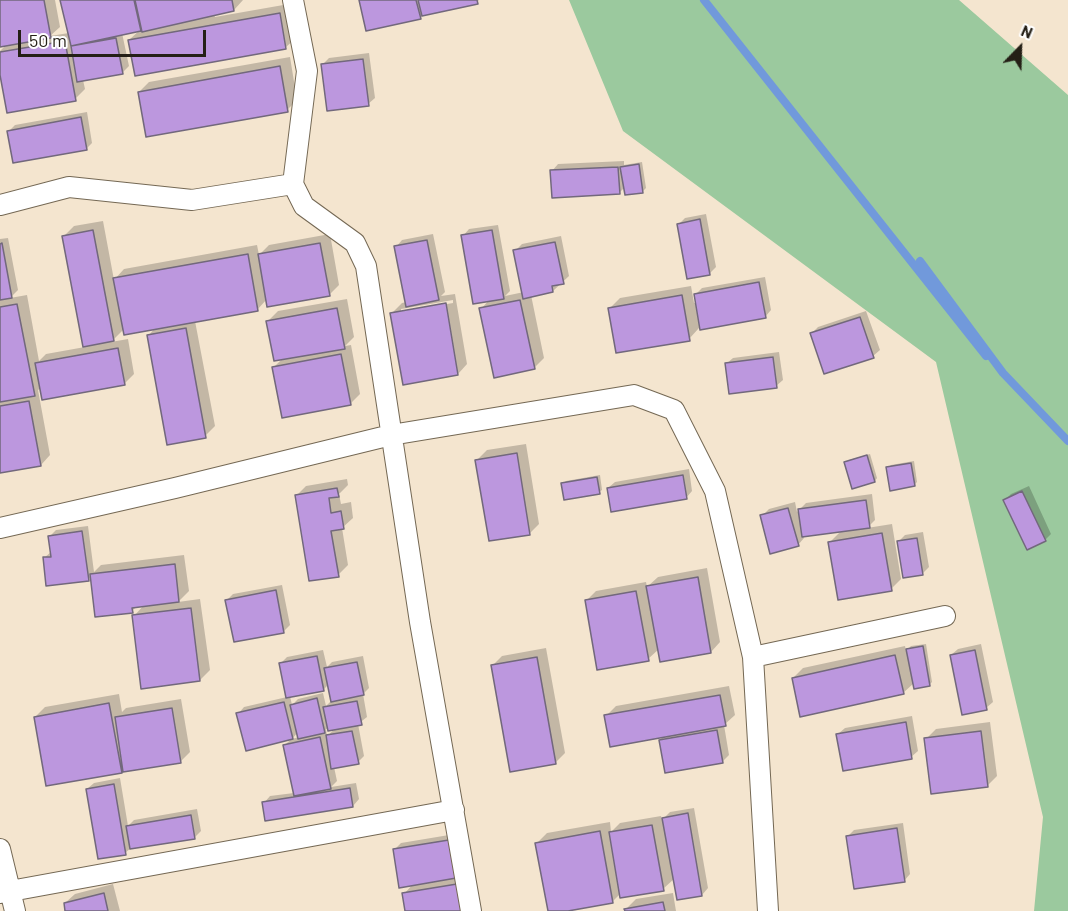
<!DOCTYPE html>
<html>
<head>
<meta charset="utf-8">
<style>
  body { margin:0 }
  #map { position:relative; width:1068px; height:911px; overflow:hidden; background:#f4e5cf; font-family:Barlow,sans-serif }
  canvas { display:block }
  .north { position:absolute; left:990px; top:18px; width:60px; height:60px; -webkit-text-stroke:4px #fff; paint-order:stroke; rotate:23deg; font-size:16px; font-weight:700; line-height:24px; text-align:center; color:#241f16 }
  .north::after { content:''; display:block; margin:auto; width:21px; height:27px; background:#241f16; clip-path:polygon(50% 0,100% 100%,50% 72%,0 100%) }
  .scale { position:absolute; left:18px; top:30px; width:188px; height:27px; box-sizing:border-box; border:3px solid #241f16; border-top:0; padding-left:8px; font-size:18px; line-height:21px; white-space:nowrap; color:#241f16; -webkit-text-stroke:4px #fff; paint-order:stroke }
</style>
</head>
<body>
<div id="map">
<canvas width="1068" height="911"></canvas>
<div class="north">N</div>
<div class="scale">50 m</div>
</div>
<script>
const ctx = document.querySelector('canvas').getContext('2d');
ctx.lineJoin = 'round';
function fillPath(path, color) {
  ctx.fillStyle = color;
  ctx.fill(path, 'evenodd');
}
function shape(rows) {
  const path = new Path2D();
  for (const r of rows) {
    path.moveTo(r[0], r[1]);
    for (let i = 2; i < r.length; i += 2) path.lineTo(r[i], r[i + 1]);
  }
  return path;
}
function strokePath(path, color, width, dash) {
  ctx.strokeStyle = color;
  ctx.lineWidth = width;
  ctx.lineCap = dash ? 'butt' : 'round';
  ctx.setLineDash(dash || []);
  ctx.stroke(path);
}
const green = shape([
  [569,0,959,0,1068,95,1068,911,1034,911,1043,817,936,362,623,131]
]);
const shadow = shape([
  [0,0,55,0,60,27,50,36,69,33,61,0,132,0,137,22,140,22,135,0,243,0,234,10,214,14,215,17,289,4,296,38,286,47,129,40,141,29,122,33,129,66,122,73,83,80,85,89,75,99,0,67,0,51,7,44,0,45],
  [360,0,479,0,477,2,424,14,420,18],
  [369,53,375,98,368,104,323,64,329,58],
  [290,57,297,100,287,110,139,92,149,82],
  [87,112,92,143,86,149,9,131,15,125],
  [624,161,624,165,642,162,646,188,643,191,625,187,619,193,552,171,558,164],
  [706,214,716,267,709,274,679,224,685,218],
  [103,221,114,280,124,269,257,245,259,255,269,245,330,234,339,285,329,295,267,299,257,310,195,321,215,426,205,436,148,336,156,327,124,329,111,342,128,339,134,374,124,384,41,388,38,390,50,455,41,465,0,468,0,239,8,238,18,290,10,298,27,295,39,361,46,354,85,347,64,236,74,226],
  [498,225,510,291,505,296,524,292,515,251,522,244,561,236,569,276,553,291,531,295,544,358,534,368,481,309,490,299,463,236,469,229],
  [433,234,445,292,441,296,455,294,467,364,458,374,392,313,402,303,407,302,396,247,402,240],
  [453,300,453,303,401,312,401,309],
  [765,277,771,310,765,317,699,328,689,339,610,308,620,298,691,286,694,303,697,302,696,294,702,288],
  [347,299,354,337,345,346,351,345,360,394,350,404,274,367,283,358,268,321,278,311],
  [866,311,880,350,873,356,812,333,818,327],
  [779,352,783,380,776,386,726,364,733,358],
  [526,444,539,524,529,534,477,460,487,450],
  [870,454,877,478,875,481,846,463,849,460],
  [914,461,917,482,914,485,888,468,891,465],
  [689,469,692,491,686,498,608,488,615,482],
  [600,475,602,490,599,492,563,484,566,481],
  [347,479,348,485,339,494,341,504,351,502,353,518,342,528,348,565,338,575,296,496,306,486],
  [1029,486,1051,534,1045,540,1005,500,1011,494],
  [872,494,875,520,867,528,892,524,901,579,891,589,830,542,842,530,803,535,804,538,798,545,762,516,769,509,795,502,797,512,806,503],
  [88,526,94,572,101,565,184,555,189,591,178,602,200,599,210,670,200,680,134,616,144,605,137,606,132,611,91,576,88,580,44,558,51,552,50,536,56,530],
  [923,532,929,567,922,574,899,541,905,535],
  [707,568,720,642,711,652,659,649,648,659,586,601,596,591,646,582,647,587,658,577],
  [282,585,290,625,283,632,227,600,233,594],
  [926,644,932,682,929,685,914,683,903,693,793,678,803,668,905,646,906,651,911,646],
  [981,644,993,702,986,708,951,655,958,649],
  [546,648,565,753,555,763,492,666,502,656],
  [323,650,327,667,332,662,363,656,369,688,363,694,367,717,358,724,364,756,358,762,334,767,337,781,331,787,356,783,359,799,353,806,264,803,270,796,294,793,285,745,292,738,238,714,244,707,287,697,281,663,287,657],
  [329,684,332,700,326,706,323,693,298,699,292,705,290,696,323,690],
  [336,728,327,736,326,729],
  [298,732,299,737,292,739],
  [729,686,735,715,724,725,729,755,723,761,660,740,665,735,606,716,616,706],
  [119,694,122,712,126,708,181,699,190,752,180,762,124,769,121,772,35,717,45,707],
  [912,716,918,751,911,757,838,734,845,728],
  [990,722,997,776,987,786,926,739,936,729],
  [120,778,128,826,134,820,197,809,201,831,195,837,131,848,125,853,87,789,94,783],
  [694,808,708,888,702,895,675,878,663,889,621,893,612,902,549,911,537,843,547,833,610,822,611,832,620,823,661,816,662,820,670,812],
  [903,823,910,874,904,881,848,836,854,830],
  [461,833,476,911,406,911,404,894,413,884,394,850,401,843],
  [113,884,120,911,67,911,65,903,75,894],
  [673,893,676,911,626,911,626,909,636,899]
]);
const stream = shape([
  [704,0,986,356,920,261,1003,373,1068,441]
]);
const building = shape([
  [0,0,44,0,51,38,0,47,0,0],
  [60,0,134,0,141,31,71,46,60,0],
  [135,0,232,0,234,11,142,32,135,0],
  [359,0,416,0,421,19,366,31,359,0],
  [418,0,477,0,478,4,422,16,418,0],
  [280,13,286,49,135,76,128,40,280,13],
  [116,38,123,74,77,82,71,46,116,38],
  [65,41,76,101,7,113,0,75,0,52,65,41],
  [363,59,369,106,327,111,321,64,363,59],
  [280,66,288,112,146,137,138,92,280,66],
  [81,117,87,150,13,163,7,131,81,117],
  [639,164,643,193,625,195,620,167,639,164],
  [618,167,620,194,552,198,550,170,618,167],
  [700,219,710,275,687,279,677,224,700,219],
  [93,230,114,341,83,347,62,236,93,230],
  [492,230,504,299,473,304,461,235,492,230],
  [427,240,439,300,406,307,394,246,427,240],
  [555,242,564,284,552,286,553,292,523,299,513,250,555,242],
  [2,243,12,298,0,300,0,244,2,243],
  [320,243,330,296,267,307,258,254,320,243],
  [248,254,258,311,124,335,113,278,248,254],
  [759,282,766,318,700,330,694,294,759,282],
  [682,295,690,341,616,353,608,308,682,295],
  [520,300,535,369,494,378,479,308,520,300],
  [446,303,458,375,403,385,390,313,446,303],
  [17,304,35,396,0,402,0,307,17,304],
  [337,308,345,349,274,361,266,321,337,308],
  [860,317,874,358,824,374,810,333,860,317],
  [186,328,206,438,167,445,147,335,186,328],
  [118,348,125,385,42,400,35,363,118,348],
  [341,354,351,405,282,418,272,367,341,354],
  [773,357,777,388,729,394,725,363,773,357],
  [29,401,41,466,0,473,0,406,29,401],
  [517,453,530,535,489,541,475,460,517,453],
  [867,455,875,482,852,489,844,462,867,455],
  [911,463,915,486,890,491,886,467,911,463],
  [683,475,687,499,611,512,607,488,683,475],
  [597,477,600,494,564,500,561,483,597,477],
  [337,488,339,497,329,498,331,513,341,511,344,529,331,531,339,577,309,581,295,495,337,488],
  [1022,491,1046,541,1027,550,1003,500,1022,491],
  [866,500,870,528,802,537,798,509,866,500],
  [788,508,799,546,770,554,760,515,788,508],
  [82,531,89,581,46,586,43,557,51,557,48,536,82,531],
  [882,533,892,591,838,600,828,542,882,533],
  [917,538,923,575,903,578,897,541,917,538],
  [175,564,179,602,132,608,133,613,95,617,90,574,175,564],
  [698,577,711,653,660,662,646,586,698,577],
  [276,590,284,633,234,642,225,600,276,590],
  [636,591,649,661,597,670,585,600,636,591],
  [191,608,200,681,141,689,132,615,191,608],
  [923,646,930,686,914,689,906,649,923,646],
  [975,650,987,710,962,715,950,655,975,650],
  [895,655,904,694,800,717,792,678,895,655],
  [317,656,324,691,286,698,279,663,317,656],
  [537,657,556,764,510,772,491,665,537,657],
  [357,662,364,695,331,702,324,668,357,662],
  [720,695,726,726,610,747,604,715,720,695],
  [317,698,325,733,298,739,290,705,317,698],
  [357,701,362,725,328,731,323,707,357,701],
  [284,702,293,739,246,751,236,713,284,702],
  [109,703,122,773,46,786,34,717,109,703],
  [172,708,181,763,123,772,115,717,172,708],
  [906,722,912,759,843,771,836,734,906,722],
  [717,730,723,763,665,773,659,740,717,730],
  [352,731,359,764,331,769,326,735,352,731],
  [981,731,988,787,931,794,924,738,981,731],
  [320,737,331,789,294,796,283,745,320,737],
  [114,784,126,855,98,859,86,789,114,784],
  [350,788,353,807,265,821,262,802,350,788],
  [688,813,702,896,677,900,662,818,688,813],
  [191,815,195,839,130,849,126,826,191,815],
  [652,825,664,891,620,898,609,832,652,825],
  [897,828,905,882,854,889,846,836,897,828],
  [600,831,613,903,568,911,548,911,535,843,600,831],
  [455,839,462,877,399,888,393,849,455,839],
  [463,883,468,911,405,911,402,893,463,883],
  [104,893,108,911,65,911,64,903,104,893],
  [663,902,665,911,625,911,624,909,663,902]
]);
const street = shape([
  [293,184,304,206,355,243,366,266,420,622,471,911],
  [0,205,69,187,192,200,293,184,307,71,293,0],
  [0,528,175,488,391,435,634,395,674,410,715,491,753,657,768,911],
  [753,657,945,616],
  [0,849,15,911],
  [0,893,454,810]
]);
fillPath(green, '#9bc99e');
fillPath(shadow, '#0003');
strokePath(stream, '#7199db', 8);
fillPath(building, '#bc97de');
strokePath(building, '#72687c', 1.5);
strokePath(street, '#746854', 22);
strokePath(street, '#fff', 20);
</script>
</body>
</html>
